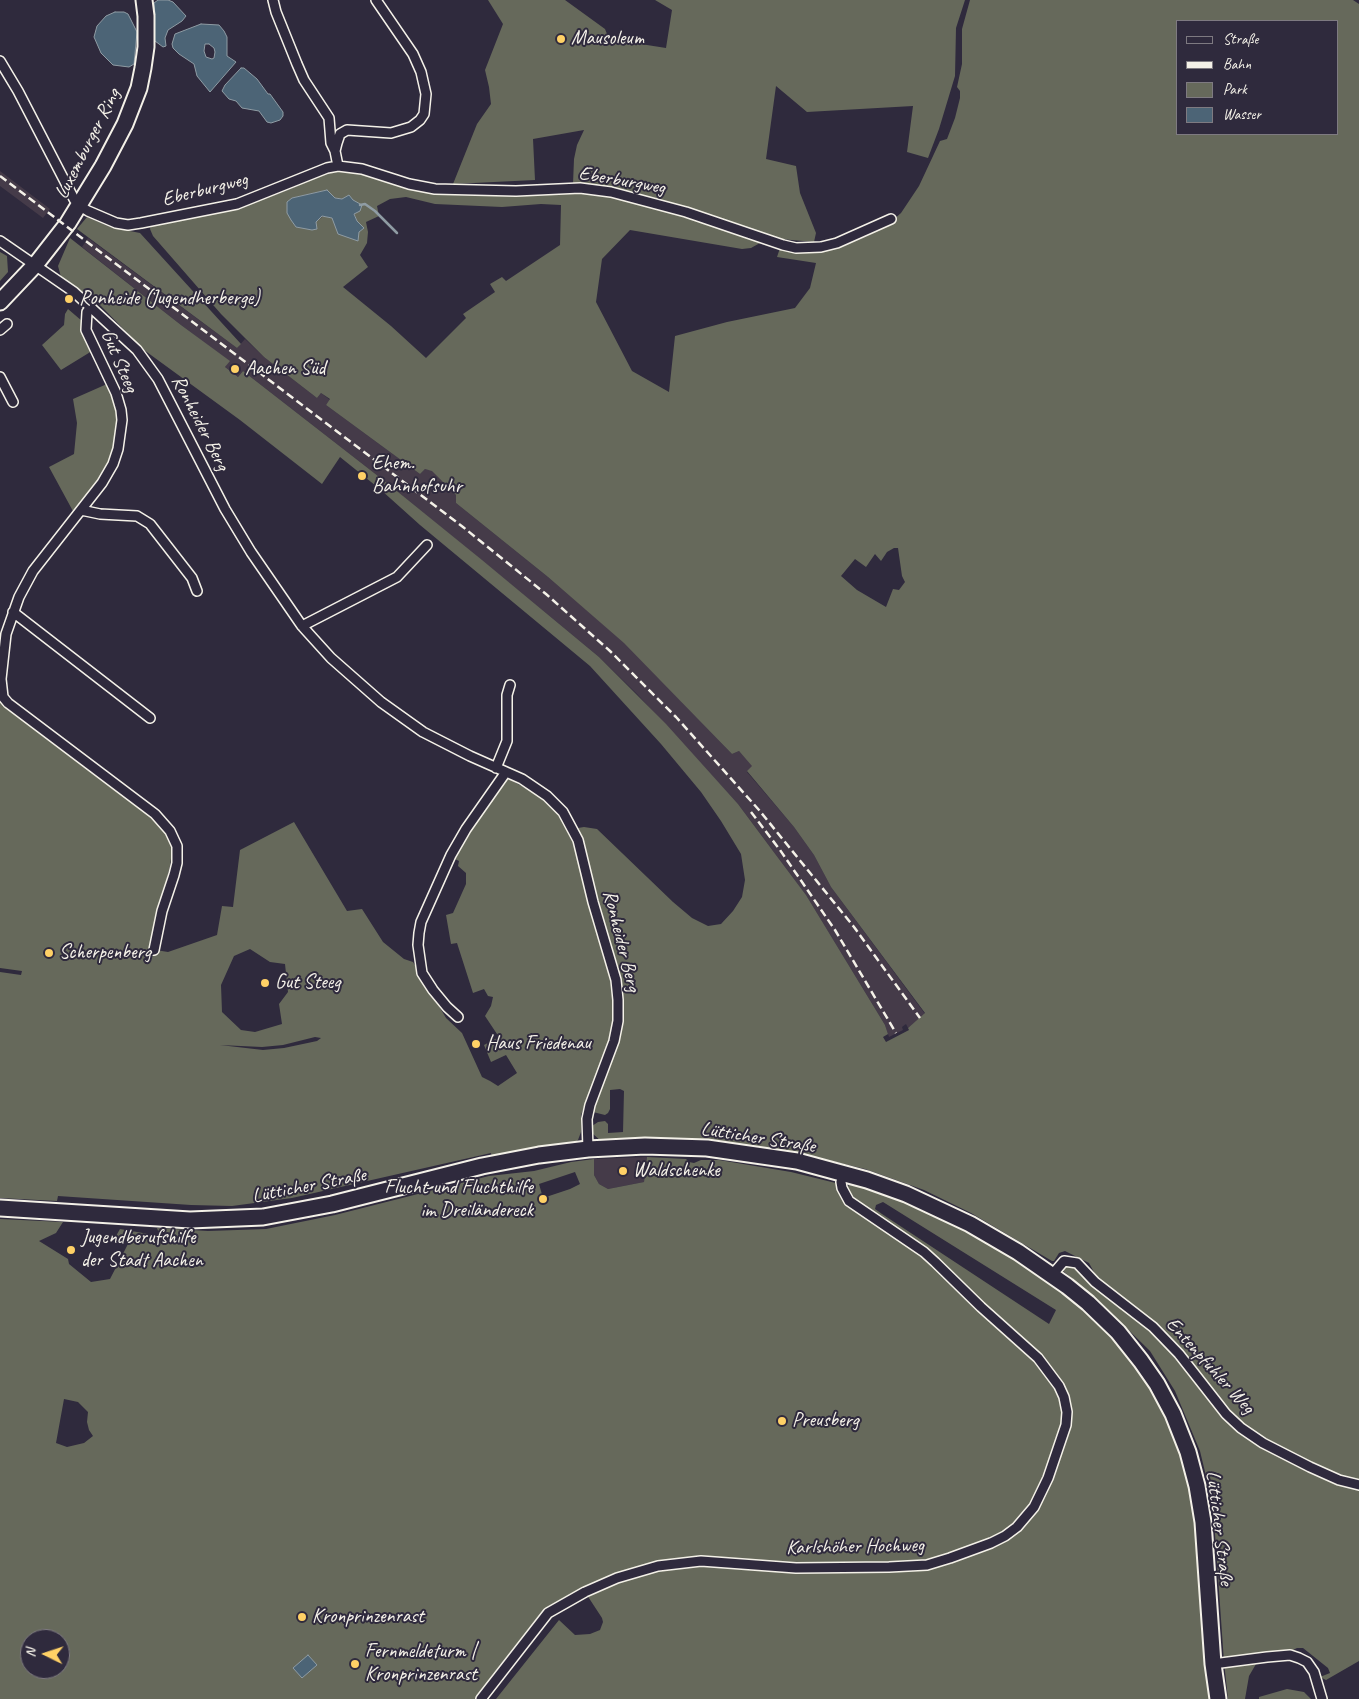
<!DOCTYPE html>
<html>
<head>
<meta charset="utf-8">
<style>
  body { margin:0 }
  #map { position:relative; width:1359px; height:1699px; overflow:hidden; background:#2f2a3d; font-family:Caveat,sans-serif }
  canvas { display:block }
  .legend { position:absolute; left:1176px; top:20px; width:162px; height:115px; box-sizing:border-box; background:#2f2a3d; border:1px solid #7e7a81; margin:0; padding:6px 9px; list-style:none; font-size:15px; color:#f4f1e8 }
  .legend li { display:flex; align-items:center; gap:10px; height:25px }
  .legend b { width:25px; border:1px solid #7e7a81 }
  .north { position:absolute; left:20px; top:1629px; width:50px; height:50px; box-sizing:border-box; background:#2f2a3d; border:1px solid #7e7a81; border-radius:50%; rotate:274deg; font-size:14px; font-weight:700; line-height:20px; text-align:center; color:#f4f1e8 }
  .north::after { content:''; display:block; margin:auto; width:18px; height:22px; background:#ffd166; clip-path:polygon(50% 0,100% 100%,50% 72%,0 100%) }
</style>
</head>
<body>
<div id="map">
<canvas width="1359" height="1699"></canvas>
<ul class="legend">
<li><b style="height:6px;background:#2f2a3d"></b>Straße</li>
<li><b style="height:6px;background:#f4f1e8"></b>Bahn</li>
<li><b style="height:14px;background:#66695b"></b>Park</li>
<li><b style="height:14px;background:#4c6476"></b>Wasser</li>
</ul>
<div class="north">N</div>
</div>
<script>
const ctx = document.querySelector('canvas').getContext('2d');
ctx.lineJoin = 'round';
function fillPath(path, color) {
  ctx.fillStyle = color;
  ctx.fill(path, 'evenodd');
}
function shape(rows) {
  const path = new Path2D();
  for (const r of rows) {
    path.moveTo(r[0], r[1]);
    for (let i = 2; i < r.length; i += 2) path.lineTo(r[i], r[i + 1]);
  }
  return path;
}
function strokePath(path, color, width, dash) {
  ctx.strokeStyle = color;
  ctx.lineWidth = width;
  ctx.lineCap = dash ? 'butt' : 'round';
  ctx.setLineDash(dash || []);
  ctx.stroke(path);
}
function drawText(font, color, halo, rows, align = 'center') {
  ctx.font = font + ' Caveat,sans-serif';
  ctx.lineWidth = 4;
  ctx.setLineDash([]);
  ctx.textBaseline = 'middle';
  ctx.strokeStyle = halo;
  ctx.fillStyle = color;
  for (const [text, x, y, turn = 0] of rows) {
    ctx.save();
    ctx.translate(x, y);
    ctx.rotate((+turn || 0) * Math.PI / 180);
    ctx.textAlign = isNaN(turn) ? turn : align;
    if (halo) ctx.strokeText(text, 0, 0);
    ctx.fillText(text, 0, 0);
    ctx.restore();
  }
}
const built = shape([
  [0,171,50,209,43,218,0,186],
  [88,238,237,348,245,339,264,357,317,398,321,393,330,400,326,405,420,474,425,469,432,470,456,495,456,503,548,577,625,643,732,754,739,751,753,766,747,772,794,827,814,855,831,887,925,1014,908,1028,906,1024,902,1027,903,1030,889,1037,885,1025,806,895,738,804,637,694,599,657,541,609,387,483,243,371,238,377,225,367,229,361,181,325,82,247],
  [647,1157,644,1182,608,1189,599,1184,594,1175,594,1159]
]);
const green = shape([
  [488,0,565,0,605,29,609,39,666,48,672,10,655,0,965,0,956,28,955,76,939,129,928,158,907,152,913,106,807,112,776,86,766,159,796,166,800,193,816,233,814,242,769,238,751,248,742,249,630,230,602,259,596,302,632,371,669,392,675,336,727,322,795,308,810,288,816,263,777,257,780,248,801,252,817,252,838,247,867,236,891,222,901,213,919,186,940,141,947,139,955,118,960,98,960,91,957,87,962,64,962,29,970,0,1353,0,1359,4,1359,1661,1326,1680,1320,1677,1330,1673,1328,1668,1303,1648,1297,1648,1289,1652,1254,1655,1256,1664,1249,1676,1245,1699,1228,1699,1224,1662,1213,1505,1200,1451,1175,1391,1150,1351,1097,1299,1063,1271,1064,1267,1070,1265,1078,1268,1091,1285,1095,1274,1089,1263,1065,1251,1059,1253,1054,1261,1052,1261,971,1213,924,1190,865,1169,823,1159,822,1161,653,1138,601,1141,593,1134,592,1126,598,1122,605,1121,608,1124,608,1133,623,1132,624,1091,620,1089,610,1090,610,1109,608,1113,605,1115,593,1112,617,1041,620,979,597,901,584,842,578,828,584,827,597,829,673,902,692,918,708,926,721,924,733,911,742,897,745,880,741,854,721,821,701,792,661,744,590,666,420,525,381,490,340,457,322,484,240,420,144,350,98,303,61,277,58,266,70,238,181,325,230,361,225,367,238,377,243,371,387,483,482,560,599,657,666,724,738,804,773,851,806,895,885,1025,888,1034,883,1037,886,1042,909,1030,908,1028,925,1013,831,887,814,855,794,827,747,771,752,766,739,751,732,754,624,643,548,577,456,503,456,495,432,471,425,469,420,474,326,405,330,399,321,393,317,398,264,357,221,314,153,236,150,229,151,225,242,206,280,193,326,174,341,171,360,172,438,193,488,187,573,184,574,159,577,145,584,130,533,139,535,180,453,184,477,124,491,104,489,87,485,70,503,24],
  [1178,21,1338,21,1338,134,1178,134],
  [327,190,334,198,342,199,354,213,357,221,363,228,359,232,333,218,323,216,316,222,292,198],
  [406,197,435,204,502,207,541,204,561,205,560,245,506,281,502,277,490,284,495,292,463,314,466,318,426,358,391,326,343,287,368,267,360,255,367,243,368,232,366,222,379,216,377,206,390,199],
  [894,548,898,548,902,576,905,582,899,590,893,589,886,607,857,590,841,576,855,559,866,567,875,554,881,561,887,552],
  [87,217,110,227,140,233,241,344,237,348,77,229],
  [0,252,7,256,8,272,0,281],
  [68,309,82,321,82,330,92,351,61,370,42,345,64,325,65,314],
  [107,384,117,408,119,424,113,453,109,466,95,489,74,513,49,467,74,454,77,423,73,399],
  [0,699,154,817,161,825,169,838,172,851,170,866,150,949,168,952,217,935,222,906,233,907,240,850,294,822,347,911,362,909,383,942,404,959,413,962,446,1018,462,1033,482,1077,490,1081,498,1086,517,1073,506,1055,491,1062,484,1045,499,1037,485,1016,491,1006,493,997,488,996,484,989,473,993,457,943,451,944,446,915,453,913,466,884,466,873,458,866,459,861,453,858,505,777,540,796,558,813,574,842,611,981,613,1000,613,1021,609,1039,581,1115,581,1132,578,1140,574,1143,492,1159,491,1153,292,1198,232,1206,191,1205,58,1196,57,1201,0,1198,0,972,21,975,22,971,0,968],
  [250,949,270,962,285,964,288,992,279,1004,282,1024,255,1032,241,1030,222,1012,221,985,234,956],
  [315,1037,321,1038,317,1041,284,1048,263,1050,220,1045,262,1047,283,1045],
  [647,1157,686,1159,689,1162,694,1163,701,1160,719,1160,791,1172,848,1186,853,1182,932,1212,994,1245,1064,1292,1085,1310,1118,1342,1149,1384,1173,1430,1187,1471,1196,1518,1211,1699,496,1699,559,1620,575,1635,590,1634,600,1630,603,1622,602,1618,585,1592,558,1606,481,1699,0,1699,0,1219,63,1222,56,1233,39,1241,68,1259,69,1264,91,1282,110,1279,129,1242,116,1236,120,1229,160,1236,157,1228,208,1231,266,1229,335,1215,489,1176,534,1171,571,1162,594,1159,594,1175,599,1184,608,1189,644,1182],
  [575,1172,580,1184,570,1189,543,1198,539,1184],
  [883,1202,1056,1310,1049,1324,882,1214,875,1209,876,1205],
  [64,1399,78,1402,88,1412,87,1422,89,1430,93,1436,84,1443,67,1447,56,1443],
  [30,1639,60,1639,60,1669,30,1669],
  [1287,1689,1304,1692,1311,1699,1259,1699,1259,1697]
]);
const water = shape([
  [158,0,168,0,173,2,186,16,182,21,168,30,165,38,166,46,163,47,155,41,140,35,147,18,155,15,154,3,158,0],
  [115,12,124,12,128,14,137,32,134,64,129,67,113,65,101,53,94,37,97,26,106,16,115,12],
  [201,24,219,25,224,31,227,37,227,56,236,62,210,92,197,76,194,64,179,54,173,48,172,44,175,34,201,24],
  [209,44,214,48,215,52,214,58,212,59,206,57,204,51,205,44,209,44],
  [241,68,244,68,257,79,268,94,270,94,283,112,283,116,280,120,271,123,267,122,259,111,242,108,236,101,229,99,222,91,225,85,241,68],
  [327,190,335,198,342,199,349,195,353,200,362,205,360,211,354,214,357,221,364,228,359,232,358,241,338,234,332,218,322,216,316,222,317,229,312,230,296,227,291,220,287,213,287,202,292,198,327,190],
  [308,1655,317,1665,302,1678,293,1668,308,1655]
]);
const stream = shape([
  [360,205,365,204,375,211,397,233]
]);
const minor = shape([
  [273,0,276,12,297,64,304,80,329,118,331,143,335,151],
  [0,61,18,91,74,199,80,206,88,211,116,223,128,225,141,223,237,204,327,168,338,166,362,169,409,184,435,189,516,191,580,188,611,192,686,212,783,245,796,248,821,247,837,243,891,219],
  [338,166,335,151,337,143,340,134,347,130,391,133,411,127,420,120,424,114,426,94,421,72,413,54,376,0],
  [0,241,74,292,137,350,158,379,225,509,251,552,302,626,331,658,381,702,423,732,470,756,522,779,547,796,563,812,578,840,593,902,616,980,618,1000,618,1021,614,1041,590,1105,587,1119,588,1149],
  [91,307,87,312,86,330,116,393,121,410,122,420,118,449,113,464,102,483,33,571,19,597,6,634,1,679,3,697,8,703,155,814,170,831,177,846,177,863,174,875,162,911,154,950],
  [0,330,7,324],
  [0,377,13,402],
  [81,510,100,514,137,516,150,524,192,578,197,591],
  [13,612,150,718],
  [302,626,397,577,427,545],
  [496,768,507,741,507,695,510,685],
  [458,1017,447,1007,433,990,422,973,418,945,419,933,421,922,451,855,466,829,506,772],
  [1052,1275,1064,1261,1077,1263,1095,1282,1153,1327,1179,1354,1226,1414,1241,1428,1263,1443,1310,1467,1339,1480,1359,1485],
  [1213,1664,1267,1657,1290,1655,1299,1658,1307,1662,1314,1672,1322,1699],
  [481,1699,548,1613,585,1592,617,1578,658,1566,701,1561,796,1568,889,1567,927,1565,950,1558,991,1543,1005,1536,1017,1527,1034,1507,1048,1478,1066,1425,1067,1412,1064,1397,1059,1386,1038,1358,981,1307,935,1262,924,1252,849,1201,842,1188,841,1182,843,1173]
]);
const primary = shape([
  [0,302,36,264,68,223,103,166,125,124,139,88,143,68,146,47,146,16,144,0],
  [0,1208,190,1220,263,1217,332,1204,482,1166,539,1155,588,1149,645,1146,707,1148,797,1161,867,1180,906,1194,970,1224,1018,1252,1067,1286,1088,1303,1118,1332,1141,1361,1157,1384,1173,1414,1188,1452,1197,1486,1203,1522,1213,1664,1218,1699]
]);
const rail = shape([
  [0,176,463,527,546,594,610,651,676,717,759,810,854,927,920,1018],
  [751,812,780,850,835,930,896,1033]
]);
const markers = [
  [561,39,5,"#ffd166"],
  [69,299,5,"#ffd166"],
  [235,369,5,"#ffd166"],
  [362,476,5,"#ffd166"],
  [49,953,5,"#ffd166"],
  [265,983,5,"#ffd166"],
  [476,1044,5,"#ffd166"],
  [623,1171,5,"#ffd166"],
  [543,1199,5,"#ffd166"],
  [71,1250,5,"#ffd166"],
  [782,1421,5,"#ffd166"],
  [302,1617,5,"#ffd166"],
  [355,1664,5,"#ffd166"]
];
const poiNames = [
  ["Mausoleum",571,39],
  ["Ronheide (Jugendherberge)",79,299],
  ["Aachen Süd",245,369],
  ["Ehem.",372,464],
  ["Bahnhofsuhr",372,487],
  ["Scherpenberg",59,953],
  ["Gut Steeg",275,983],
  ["Haus Friedenau",486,1044],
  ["Waldschenke",633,1171],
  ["Flucht und Fluchthilfe",533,1188,"right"],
  ["im Dreiländereck",533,1211,"right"],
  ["Jugendberufshilfe",81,1238],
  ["der Stadt Aachen",81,1261],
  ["Preusberg",792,1421],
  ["Kronprinzenrast",312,1617],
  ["Fernmeldeturm |",365,1652],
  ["Kronprinzenrast",365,1675]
];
const streetNames = [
  ["Luxemburger Ring",88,144,-63],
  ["Eberburgweg",622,181,10],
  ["Eberburgweg",205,190,-14],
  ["Gut Steeg",119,361,67],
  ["Ronheider Berg",200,423,63],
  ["Ronheider Berg",621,941,76],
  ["Lütticher Straße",758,1138,9],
  ["Lütticher Straße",309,1186,-11],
  ["Entenpfuhler Weg",1210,1366,48],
  ["Lütticher Straße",1219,1528,83],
  ["Karlshöher Hochweg",855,1547,-1]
];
fillPath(built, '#453b49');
fillPath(green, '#66695b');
fillPath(water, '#4c6476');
strokePath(water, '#8f9ca4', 1);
strokePath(stream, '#8f9ca4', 2.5);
strokePath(minor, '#f4f1e8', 12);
strokePath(primary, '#f4f1e8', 19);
strokePath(minor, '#2f2a3d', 9);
strokePath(primary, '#2f2a3d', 15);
strokePath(rail, '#f4f1e8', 2.5, [8, 4]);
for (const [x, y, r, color] of markers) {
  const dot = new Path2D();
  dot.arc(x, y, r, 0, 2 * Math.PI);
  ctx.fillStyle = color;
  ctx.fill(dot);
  strokePath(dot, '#2f2a3d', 2);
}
drawText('20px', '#f4f1e8', '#2f2a3d', poiNames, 'left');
drawText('20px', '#f4f1e8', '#2f2a3d', streetNames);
</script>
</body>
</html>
